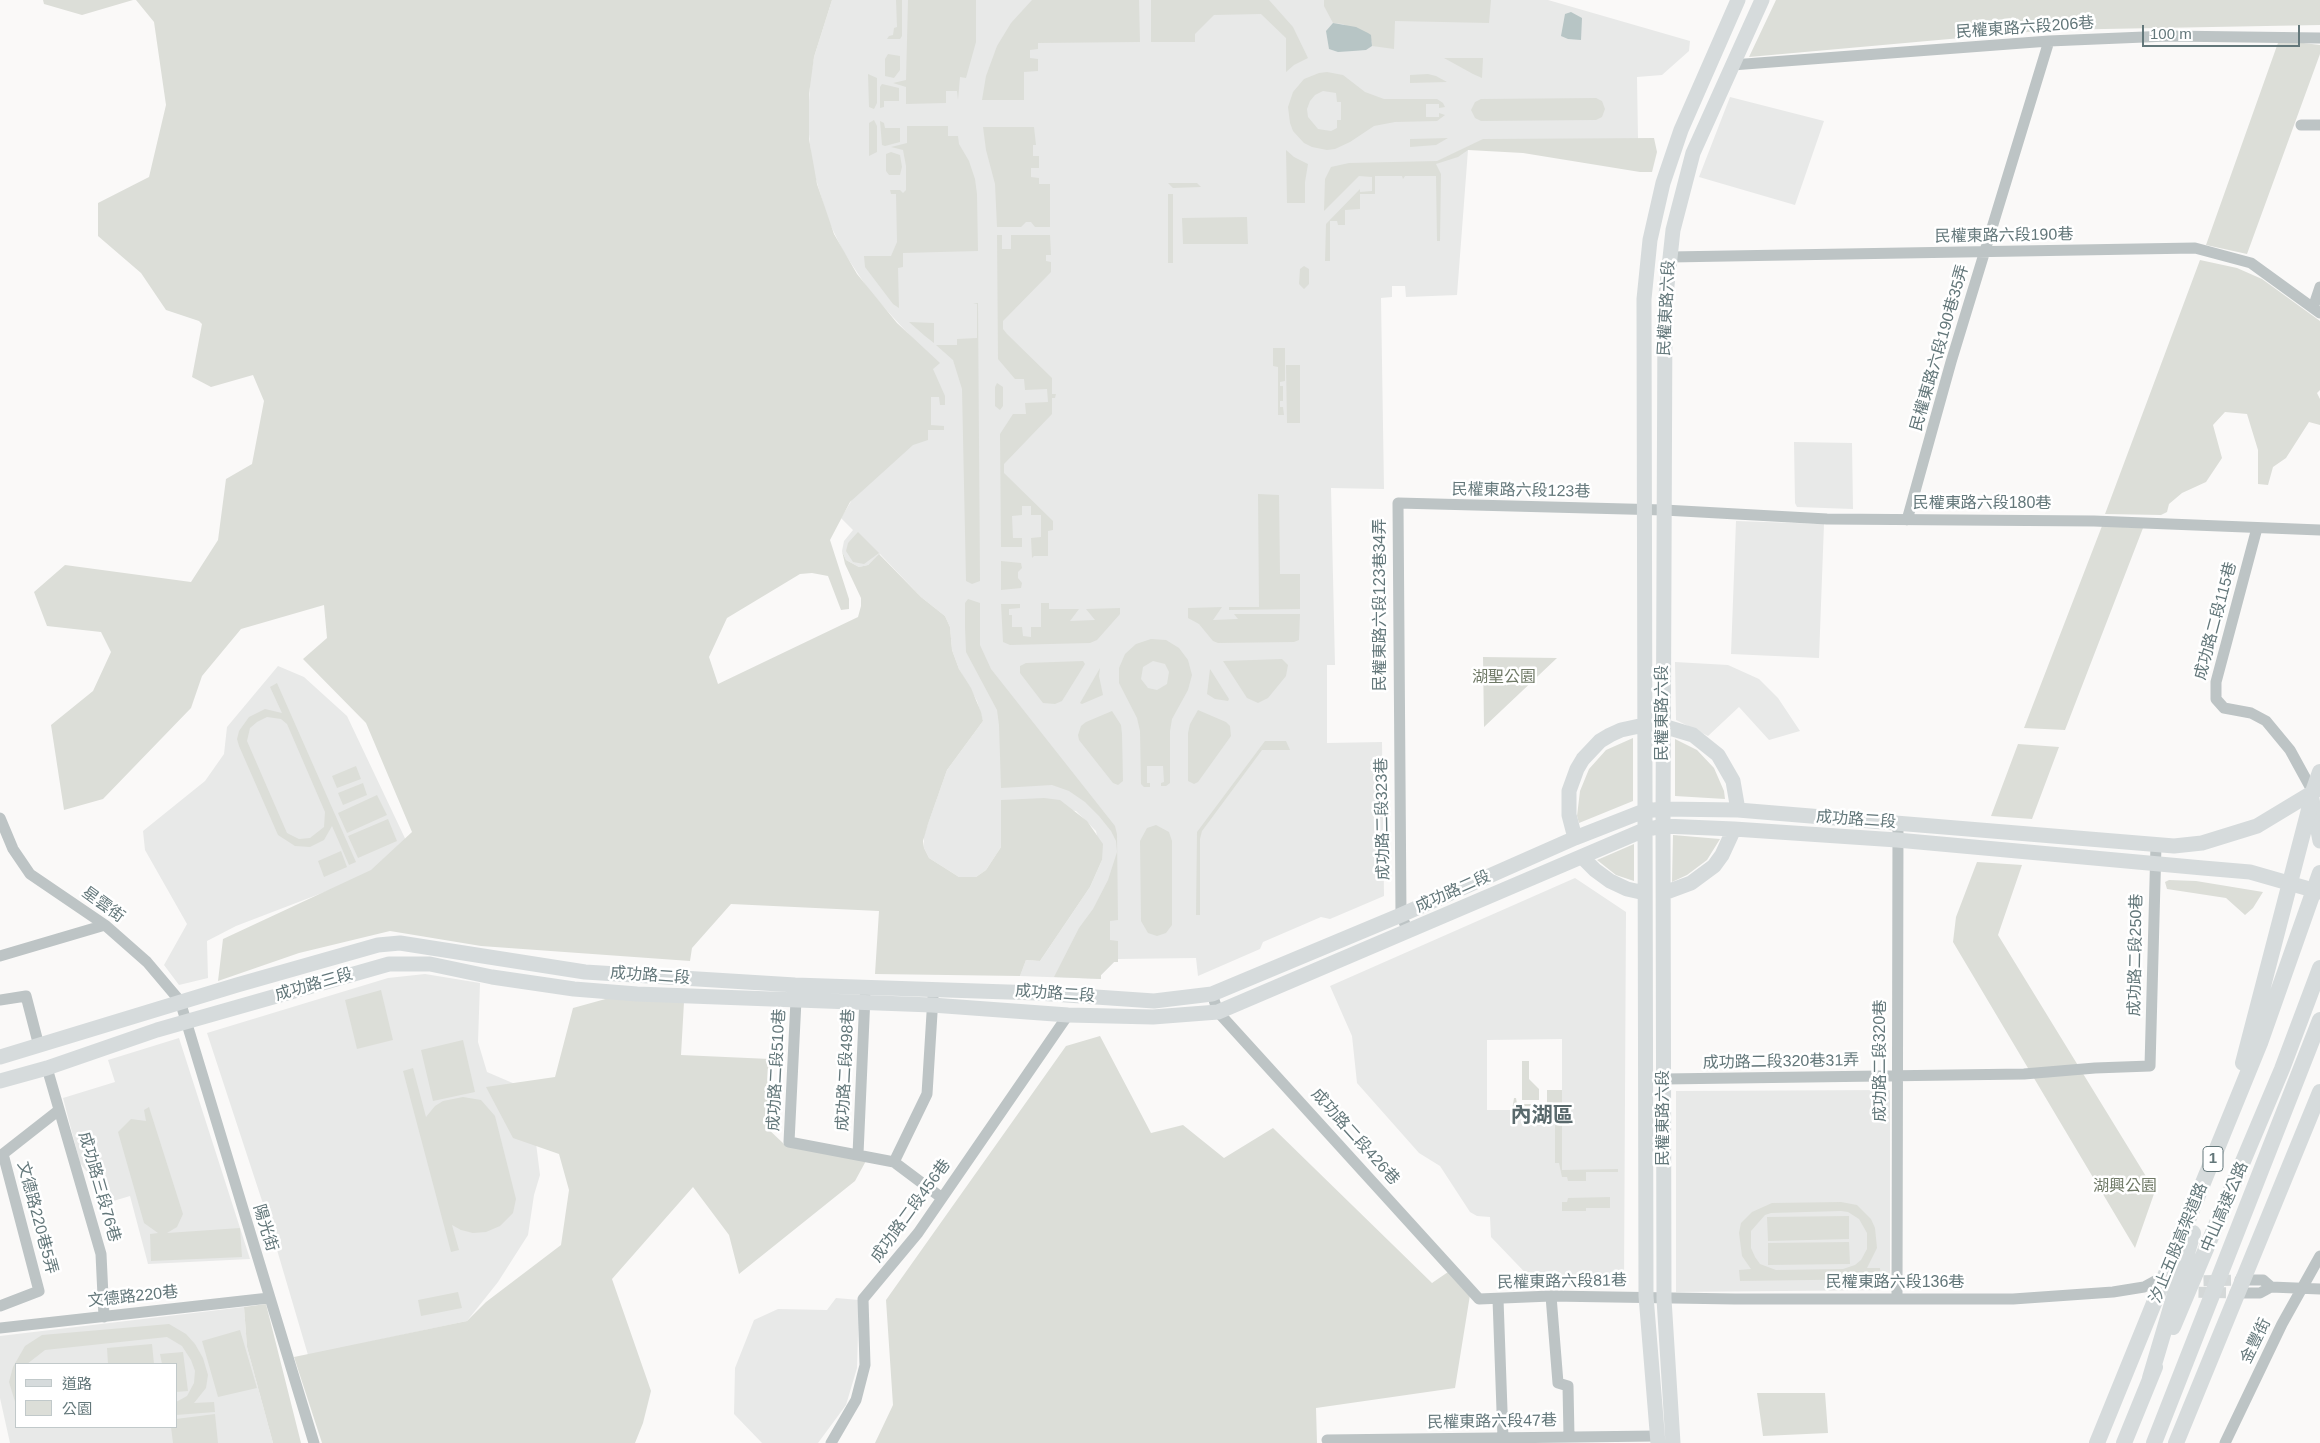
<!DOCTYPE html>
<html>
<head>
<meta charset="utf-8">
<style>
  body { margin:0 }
  #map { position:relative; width:2320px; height:1443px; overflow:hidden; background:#faf9f8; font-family:Helvetica,"Noto Sans TC",sans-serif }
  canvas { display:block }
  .legend { position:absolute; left:15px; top:1363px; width:162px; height:65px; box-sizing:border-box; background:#fff; border:1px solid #c1c9ca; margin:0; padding:6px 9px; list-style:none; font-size:15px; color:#63777a }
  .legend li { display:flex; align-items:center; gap:10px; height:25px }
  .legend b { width:25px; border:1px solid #c1c9ca }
  .scale { position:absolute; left:2142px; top:25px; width:158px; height:22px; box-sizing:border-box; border:2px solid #63777a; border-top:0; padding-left:6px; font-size:15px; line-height:18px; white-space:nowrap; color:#63777a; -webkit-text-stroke:4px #fff; paint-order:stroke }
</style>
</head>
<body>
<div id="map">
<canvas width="2320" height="1443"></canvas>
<ul class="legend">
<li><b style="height:6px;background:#d6dbdc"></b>道路</li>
<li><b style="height:14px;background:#dcded8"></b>公園</li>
</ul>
<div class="scale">100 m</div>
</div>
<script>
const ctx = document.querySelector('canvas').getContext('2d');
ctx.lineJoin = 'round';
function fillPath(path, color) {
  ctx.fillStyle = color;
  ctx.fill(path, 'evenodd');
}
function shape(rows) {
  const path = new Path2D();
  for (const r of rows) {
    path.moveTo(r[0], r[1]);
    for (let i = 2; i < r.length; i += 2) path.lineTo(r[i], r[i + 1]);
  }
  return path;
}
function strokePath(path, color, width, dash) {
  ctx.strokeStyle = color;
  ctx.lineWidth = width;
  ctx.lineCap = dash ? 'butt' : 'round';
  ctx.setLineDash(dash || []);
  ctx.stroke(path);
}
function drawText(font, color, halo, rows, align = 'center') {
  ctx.font = font + ' Helvetica,"Noto Sans TC",sans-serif';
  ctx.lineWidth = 5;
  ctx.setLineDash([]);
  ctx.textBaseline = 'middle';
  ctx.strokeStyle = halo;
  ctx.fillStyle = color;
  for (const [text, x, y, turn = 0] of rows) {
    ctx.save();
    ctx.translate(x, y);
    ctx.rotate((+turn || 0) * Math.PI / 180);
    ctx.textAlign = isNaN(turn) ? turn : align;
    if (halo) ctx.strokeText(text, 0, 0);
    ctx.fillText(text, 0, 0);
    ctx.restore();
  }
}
const built = shape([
  [832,0,1548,0,1690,41,1689,51,1662,75,1637,77,1638,139,1527,151,1475,146,1468,150,1457,295,1406,297,1405,286,1392,286,1392,297,1381,298,1384,489,1331,488,1335,665,1327,665,1327,743,1382,742,1384,896,1330,919,1321,917,1263,942,1260,949,1198,976,1196,958,1118,959,1118,962,1114,962,1101,975,1101,979,1020,976,1026,960,1040,961,1090,887,1102,860,1096,831,1076,811,1001,801,1001,847,986,870,976,877,959,877,929,858,924,848,924,835,947,770,983,721,977,701,959,669,952,650,950,627,945,616,921,597,880,554,868,565,859,567,846,560,842,551,844,541,853,530,841,518,853,498,913,339,870,292,843,251,828,220,812,166,808,124,810,79,814,57],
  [1730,97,1824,121,1795,205,1699,177],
  [1794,442,1852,443,1853,509,1797,507,1795,503],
  [1736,521,1824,524,1819,658,1731,654],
  [1675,662,1728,665,1759,679,1778,698,1800,731,1769,740,1739,707,1708,736,1676,720],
  [278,666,304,677,347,716,411,851,382,870,236,926,207,941,208,978,179,985,164,965,187,924,145,850,143,831,205,781,224,754,227,727],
  [1575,878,1626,912,1624,1284,1537,1285,1491,1237,1490,1217,1477,1216,1470,1212,1440,1166,1419,1153,1357,1083,1352,1036,1330,986],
  [1562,1039,1562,1110,1487,1110,1487,1040],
  [425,974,480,983,478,1042,487,1072,536,1093,536,1143,540,1175,534,1195,528,1235,498,1282,467,1321,308,1355,267,1216,207,1033,388,978],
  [179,1038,250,1259,148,1264,130,1196,110,1202,80,1163,63,1098,115,1082,108,1060],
  [1890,1090,1890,1290,1676,1292,1676,1091],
  [836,1298,859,1300,857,1368,846,1405,818,1443,762,1443,734,1414,735,1368,754,1320,778,1309,827,1310],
  [244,1307,247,1347,273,1443,10,1443,0,1398,0,1336],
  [16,1364,176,1364,176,1427,16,1427]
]);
const green = shape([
  [43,0,133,0,82,15,44,4],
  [136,0,832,0,814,57,809,94,809,139,817,184,834,234,857,274,897,323,940,363,933,369,945,396,945,405,940,405,939,397,931,397,931,425,944,426,944,430,928,430,928,440,913,445,850,502,830,540,849,599,849,609,841,610,828,576,812,573,800,574,727,618,709,657,718,684,858,617,861,606,861,598,845,564,842,551,846,560,859,567,868,565,879,554,921,597,945,616,950,627,952,650,959,669,971,688,981,712,983,721,947,770,928,824,923,841,924,848,929,858,959,877,976,877,986,870,1001,847,1001,800,1044,798,1060,800,1087,821,1103,844,1102,860,1090,887,1040,961,1026,960,1020,976,875,974,879,911,731,904,692,948,690,961,481,946,390,931,299,953,218,981,223,939,371,870,412,832,366,723,303,659,327,638,324,605,241,629,202,676,191,708,103,799,64,810,51,725,93,691,111,652,101,632,47,626,34,592,65,565,191,582,218,540,226,479,252,464,264,401,253,375,211,387,192,377,202,324,199,321,166,310,141,273,98,236,98,203,149,177,166,105,154,22],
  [896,0,902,0,902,36,900,39,887,39,889,36,893,35,894,28,897,27],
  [908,0,976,0,976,42,966,78,960,77,958,100,957,91,946,91,946,103,906,104,906,87,893,83,906,80],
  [1032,0,1139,0,1140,42,1038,43,1038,49,1030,50,1030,58,1038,59,1038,71,1024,72,1024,100,982,100,986,76,997,46,1011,23],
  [1151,0,1269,0,1293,27,1308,58,1294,65,1286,72,1286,38,1261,14,1214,15,1195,34,1195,42,1151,42],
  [1324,0,1491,0,1489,23,1395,21,1394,49,1372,46,1372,41,1343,24,1333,23,1324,6],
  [1776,0,2320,0,2320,25,2050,30,1749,57],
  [2279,40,2320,45,2320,54,2247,254,2206,245],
  [888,54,900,56,900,70,894,78,885,76,885,59],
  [1444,58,1483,58,1482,78,1473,74],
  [1327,72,1343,75,1365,92,1384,99,1437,99,1443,103,1445,107,1439,108,1439,104,1426,104,1426,117,1439,117,1439,113,1445,115,1437,121,1395,122,1374,126,1350,142,1335,149,1327,150,1312,147,1304,143,1293,131,1290,123,1288,107,1293,92,1304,79,1319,73],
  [1323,91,1336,93,1337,102,1341,102,1341,120,1337,120,1337,128,1331,131,1318,129,1308,117,1307,109,1310,101,1315,95],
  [868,74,877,78,877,103,874,109,869,107],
  [1428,74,1436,76,1447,82,1410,83,1410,75],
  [882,84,899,88,899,101,884,101,884,107,880,108,880,87],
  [1596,98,1602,101,1605,109,1602,117,1596,120,1481,121,1475,118,1471,110,1475,102,1481,99],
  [874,120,877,126,877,152,869,156,869,123],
  [880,121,884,123,885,128,900,128,900,142,885,146,882,145],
  [907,126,948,126,948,136,958,136,959,144,969,161,975,179,977,194,978,251,903,253,903,267,898,268,899,308,893,304,865,267,864,256,891,256,897,242,896,194,891,194,890,190,900,190,903,193,906,190,906,166,903,150,891,147,907,143],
  [983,127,1034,127,1036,145,1033,145,1033,156,1039,156,1039,168,1031,168,1031,177,1039,178,1039,184,1050,184,1050,227,1035,227,1031,222,1026,222,1021,227,997,227,995,184,986,150],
  [1448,138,1436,145,1410,147,1410,139],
  [1654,138,1657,152,1652,172,1640,172,1523,153,1468,150,1458,157,1436,164,1441,174,1440,241,1437,241,1436,176,1405,176,1403,179,1402,176,1375,176,1375,194,1360,194,1360,209,1345,210,1345,225,1338,225,1337,221,1330,221,1330,261,1325,261,1326,224,1360,189,1360,192,1372,191,1372,177,1359,176,1324,211,1325,179,1331,167,1349,163,1437,161,1483,139],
  [1286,150,1294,157,1308,164,1305,182,1305,203,1287,203],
  [891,152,900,155,902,167,900,175,889,175,886,171,886,154],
  [1168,183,1197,183,1201,187,1173,188],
  [1168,194,1173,194,1173,263,1168,263],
  [1247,217,1248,244,1183,244,1182,218],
  [997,235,1002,235,1002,249,1011,249,1011,235,1050,235,1051,255,1046,255,1046,261,1051,262,1051,272,1003,321,1003,329,1007,334,1052,378,1052,394,1056,394,1055,398,1052,398,1052,414,1004,464,1004,473,1053,521,1053,530,1048,531,1048,556,1034,556,1032,558,1031,538,1041,537,1041,515,1031,515,1031,506,1022,506,1022,515,1012,516,1013,538,1022,538,1022,547,1001,547,1000,434,1013,414,1026,414,1025,403,1048,402,1047,389,1025,390,1024,379,1015,379,998,359],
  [2200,260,2237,268,2262,279,2320,321,2320,390,2317,393,2320,399,2320,425,2309,422,2286,458,2273,467,2268,485,2258,484,2258,450,2247,414,2225,412,2213,425,2222,458,2206,482,2182,493,2169,504,2167,512,2161,515,2105,514],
  [1304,266,1309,269,1309,284,1304,289,1299,284,1300,269],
  [973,303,978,303,980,581,972,584,966,581,962,389,953,360,936,345,957,345,957,339,977,338,977,304],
  [909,322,934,323,934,343,925,336],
  [1273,348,1285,348,1285,381,1280,382,1280,386,1283,386,1283,401,1280,401,1280,407,1283,407,1284,415,1278,415,1278,367,1273,366],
  [1286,365,1300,365,1300,423,1287,423],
  [997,383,1003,387,1003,406,1000,410,995,406,995,387],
  [1258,494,1279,495,1280,574,1300,574,1300,609,1229,610,1229,607,1259,607],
  [2102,526,2143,528,2065,730,2024,728],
  [858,532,879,553,864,564,853,562,846,551,848,543],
  [1001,561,1021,563,1022,568,1018,572,1018,578,1022,583,1021,588,1001,590],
  [968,599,980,603,980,645,991,669,1115,826,1117,834,1118,920,1110,921,1110,940,1118,941,1118,962,1114,962,1101,975,1101,979,1054,977,1079,928,1093,909,1108,880,1117,852,1116,841,1111,831,1099,816,1085,802,1069,791,1052,785,1001,788,999,725,997,710,966,652,965,627,965,603],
  [1041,603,1049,603,1049,609,1079,609,1070,621,1095,620,1086,609,1120,608,1120,614,1097,640,1090,643,1010,645,1003,642,1001,604,1020,604,1020,608,1009,609,1009,615,1012,615,1012,627,1022,627,1023,636,1031,637,1031,627,1041,627],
  [1222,607,1213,620,1238,619,1234,614,1300,614,1299,640,1294,642,1218,643,1213,641,1199,624,1188,618,1188,608],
  [1151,639,1166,640,1179,648,1188,660,1192,675,1188,690,1172,719,1170,731,1170,783,1166,786,1161,786,1161,783,1164,782,1163,766,1147,766,1147,783,1150,783,1150,787,1144,787,1141,784,1140,731,1137,718,1119,683,1119,668,1125,654,1136,644],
  [1153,661,1165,664,1169,672,1167,684,1157,690,1148,688,1141,679,1143,667],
  [1483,657,1557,658,1484,727],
  [1282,659,1288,665,1286,676,1268,698,1258,703,1247,698,1223,661],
  [1083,661,1085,664,1062,701,1055,704,1043,703,1020,673,1020,666,1026,663],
  [1100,668,1099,676,1103,695,1082,704,1080,703],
  [1210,669,1229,699,1228,701,1215,699,1207,694],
  [277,683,356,862,349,865,332,826,324,840,310,847,295,846,278,835,239,746,237,739,239,731,249,717,265,709,282,713,270,687],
  [267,717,281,719,287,724,325,812,324,827,310,838,299,839,287,833,247,741,250,728,257,722],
  [1198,710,1226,722,1230,726,1231,736,1198,782,1194,784,1188,781,1188,733,1190,724],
  [1112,711,1121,725,1122,734,1123,781,1118,785,1113,783,1079,740,1078,735,1081,726,1086,722],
  [1633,738,1633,801,1579,823,1577,816,1580,791,1589,769,1606,750],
  [1675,739,1697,750,1714,768,1724,791,1725,799,1675,796],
  [1265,741,1286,741,1290,750,1262,750,1202,831,1200,839,1200,915,1196,915,1197,832],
  [2018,744,2059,747,2032,819,1991,816],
  [356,766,361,779,337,788,332,776],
  [363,783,367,795,343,805,338,793],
  [377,795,387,815,347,833,338,813],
  [388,819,397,841,358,858,348,836],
  [1156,825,1169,832,1172,841,1172,925,1166,933,1157,936,1148,933,1141,921,1140,841,1147,828],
  [1673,835,1720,839,1707,860,1687,875,1672,882],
  [1634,844,1634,881,1616,875,1597,860],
  [341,851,347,867,324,877,318,861],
  [1977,862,2022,865,1998,935,2155,1191,2135,1248,1953,942,1956,917],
  [2169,880,2196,881,2263,892,2253,908,2245,915,2226,898,2167,889,2165,882],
  [381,990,393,1040,357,1049,345,1000],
  [620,995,684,1002,681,1055,770,1059,766,1127,784,1144,867,1159,855,1181,739,1274,729,1235,693,1187,612,1279,651,1391,643,1423,635,1443,322,1443,294,1357,467,1321,486,1302,561,1245,569,1190,559,1154,513,1138,486,1087,555,1077,573,1008],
  [1100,1036,1151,1133,1183,1125,1224,1158,1273,1128,1432,1283,1451,1270,1470,1295,1455,1388,1316,1408,1317,1443,875,1443,893,1405,886,1300,1066,1046],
  [463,1040,475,1092,433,1101,421,1050],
  [1522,1061,1529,1061,1529,1079,1539,1089,1539,1100,1522,1100],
  [413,1068,426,1117,435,1106,443,1101,463,1097,481,1100,495,1116,516,1199,513,1213,500,1226,486,1232,473,1233,461,1230,452,1225,459,1250,451,1252,403,1071],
  [1547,1090,1562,1090,1562,1170,1618,1169,1618,1172,1586,1172,1586,1181,1568,1181,1567,1177,1562,1177,1559,1163,1555,1163,1555,1111,1547,1110],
  [1514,1098,1516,1098,1517,1104,1536,1104,1536,1110,1512,1110],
  [149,1107,183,1214,177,1227,167,1233,240,1228,242,1257,151,1261,150,1234,158,1233,144,1223,118,1132,131,1119,146,1121,144,1110],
  [1610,1197,1610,1208,1586,1208,1586,1211,1562,1211,1562,1202,1567,1202,1568,1198],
  [1841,1202,1857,1205,1871,1219,1875,1228,1877,1248,1867,1268,1880,1268,1881,1279,1740,1281,1739,1270,1751,1269,1742,1256,1739,1233,1741,1223,1752,1212,1772,1203],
  [1841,1211,1848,1212,1859,1219,1867,1233,1867,1249,1861,1260,1855,1265,1843,1269,1776,1270,1760,1264,1755,1257,1751,1248,1751,1231,1765,1215,1771,1213],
  [1849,1216,1849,1239,1768,1241,1767,1217],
  [1849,1242,1850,1264,1768,1265,1768,1243],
  [458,1292,462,1308,421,1316,418,1300],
  [266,1304,301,1443,273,1443,247,1347,244,1307],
  [169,1324,186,1334,195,1344,203,1358,208,1375,206,1388,194,1403,214,1402,215,1412,176,1415,176,1402,187,1396,194,1383,195,1371,191,1360,182,1346,167,1337,45,1350,27,1364,16,1364,16,1405,9,1382,13,1367,25,1346,42,1335],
  [240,1330,257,1388,218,1397,202,1341],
  [152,1344,154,1364,108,1364,107,1348],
  [183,1352,188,1391,176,1392,176,1364,162,1364,160,1354],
  [1757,1393,1825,1393,1828,1433,1763,1436],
  [215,1414,218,1443,173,1443,171,1427,176,1427,176,1419]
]);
const water = shape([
  [1571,12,1582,18,1581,40,1568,39,1561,36,1565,14],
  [1333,23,1356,27,1368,33,1371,35,1372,46,1366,50,1353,51,1338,52,1329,49,1326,31]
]);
const minorTunnel = shape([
  [2187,1281,2240,1280],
  [2182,1292,2235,1293]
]);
const minor = shape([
  [1732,65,2049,41,2168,36,2320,38],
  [2301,125,2320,125],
  [1670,257,2195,248,2251,263,2320,313],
  [2313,308,2320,287],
  [1907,520,1951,362,2049,41],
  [2257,528,2216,682,2216,699,2224,708,2251,713,2266,721,2290,750,2313,792],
  [0,818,13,849,30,874,105,925,147,962,180,1001,314,1443],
  [1408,931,1401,915,1398,503,1664,510,1827,519,2094,521,2320,530],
  [0,956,105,925],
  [1212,994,1218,1012,1479,1299,1551,1296,1735,1299,2013,1299,2113,1292,2144,1287,2155,1281,2170,1281],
  [0,1000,26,996,39,1046],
  [796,1000,789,1142,894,1162,942,1198],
  [47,1068,101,1254,104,1317],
  [1664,1079,2024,1074,2095,1068,2150,1066,2156,845],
  [858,1154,865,996],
  [894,1162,927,1094,933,997],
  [2240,1280,2263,1280,2271,1287],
  [2235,1293,2260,1293,2271,1287,2320,1289],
  [1551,1296,1558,1383,1568,1386,1569,1437],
  [1498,1299,1503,1438],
  [1897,1299,1898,823],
  [0,1306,39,1291,3,1154,59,1110],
  [0,1328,269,1298],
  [1327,1440,1657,1436],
  [831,1443,856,1400,865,1365,863,1299,918,1233,1068,1015],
  [2225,1443,2282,1324,2320,1256]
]);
const major = shape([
  [1663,726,1693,735,1718,755,1733,781,1738,810],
  [2312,799,2320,841],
  [1575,838,1569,815,1569,791,1577,769,1583,759,1600,741,1610,735,1621,730,1644,725],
  [1582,857,1595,870,1610,881,1627,889,1645,893],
  [1664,893,1691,883,1714,866,1722,855,1734,829],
  [0,1057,237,985,378,945,400,943,585,972,795,985,1038,993,1154,1001,1212,994,1401,915,1575,838,1644,811,1663,809,1738,810,2174,846,2202,843,2257,826,2320,788],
  [0,1081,47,1068,157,1030,389,964,430,964,492,977,574,989,637,994,932,1005,1068,1015,1153,1017,1218,1012,1644,830,1663,826,1734,829,1897,840,2203,868,2250,872,2320,892],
  [1658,1443,1646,1296,1644,299,1650,240,1663,183,1681,130,1738,0],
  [1673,1443,1664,1299,1663,826,1665,304,1673,230,1693,153,1762,0]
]);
const highway = shape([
  [2313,792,2320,772],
  [2243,1063,2311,802],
  [2173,1327,2282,1069,2320,968],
  [2150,1378,2193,1233],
  [2097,1443,2260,1043,2320,873],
  [2124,1443,2155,1367],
  [2154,1443,2320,1020],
  [2176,1443,2320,1092]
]);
const shields = [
  [2213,1159,20]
];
const shieldNames = [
  ["1",2213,1159]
];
const streetNames = [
  ["民權東路六段206巷",2025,28,-4],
  ["民權東路六段190巷",2004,236,-1],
  ["民權東路六段",1667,308,-87],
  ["民權東路六段190巷35弄",1940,348,-74],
  ["民權東路六段123巷",1521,491,1],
  ["民權東路六段180巷",1982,504],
  ["民權東路六段123巷34弄",1381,605,-90],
  ["成功路二段115巷",2216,621,-75],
  ["民權東路六段",1663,713,-90],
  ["成功路二段323巷",1383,819,-91],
  ["成功路二段",1856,820,4],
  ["成功路二段",1453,892,-24],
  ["星雲街",103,905,36],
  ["成功路二段250巷",2136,955,-89],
  ["成功路二段",650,976,4],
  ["成功路三段",314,985,-16],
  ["成功路二段",1055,994,4],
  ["成功路二段320巷",1881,1061,-90],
  ["成功路二段320巷31弄",1781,1062,-1],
  ["成功路二段510巷",777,1070,-87],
  ["成功路二段498巷",846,1070,-87],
  ["民權東路六段",1664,1118,-90],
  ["成功路二段426巷",1355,1137,48],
  ["成功路三段76巷",99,1187,74],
  ["中山高速公路",2225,1207,-67],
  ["成功路二段456巷",911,1211,-54],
  ["文德路220巷5弄",37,1218,75],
  ["陽光街",265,1228,73],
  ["汐止五股高架道路",2179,1243,-68],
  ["民權東路六段81巷",1562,1282,-1],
  ["民權東路六段136巷",1895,1283],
  ["文德路220巷",133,1297,-6],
  ["金豐街",2256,1341,-64],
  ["民權東路六段47巷",1492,1422,-1]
];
const parkNames = [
  ["湖聖公園",1504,678],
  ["湖興公園",2125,1187]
];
const districtNames = [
  ["內湖區",1542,1116]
];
fillPath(built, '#e8e9e8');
fillPath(green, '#dcded8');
fillPath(water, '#b7c5c5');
strokePath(minorTunnel, '#d4d8d8', 11, [11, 5.5]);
strokePath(minor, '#bdc4c5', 11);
strokePath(major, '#d6dbdc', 15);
strokePath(highway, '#d6dbdc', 16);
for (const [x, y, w] of shields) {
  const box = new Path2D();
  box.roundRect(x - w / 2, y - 12.5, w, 25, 4);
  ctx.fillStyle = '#fff';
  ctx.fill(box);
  strokePath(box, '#63777a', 1);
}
drawText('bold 15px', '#63777a', null, shieldNames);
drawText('16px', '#63777a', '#fff', streetNames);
drawText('16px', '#6f7966', '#fff', parkNames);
drawText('bold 21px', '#59696c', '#fff', districtNames);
</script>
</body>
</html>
